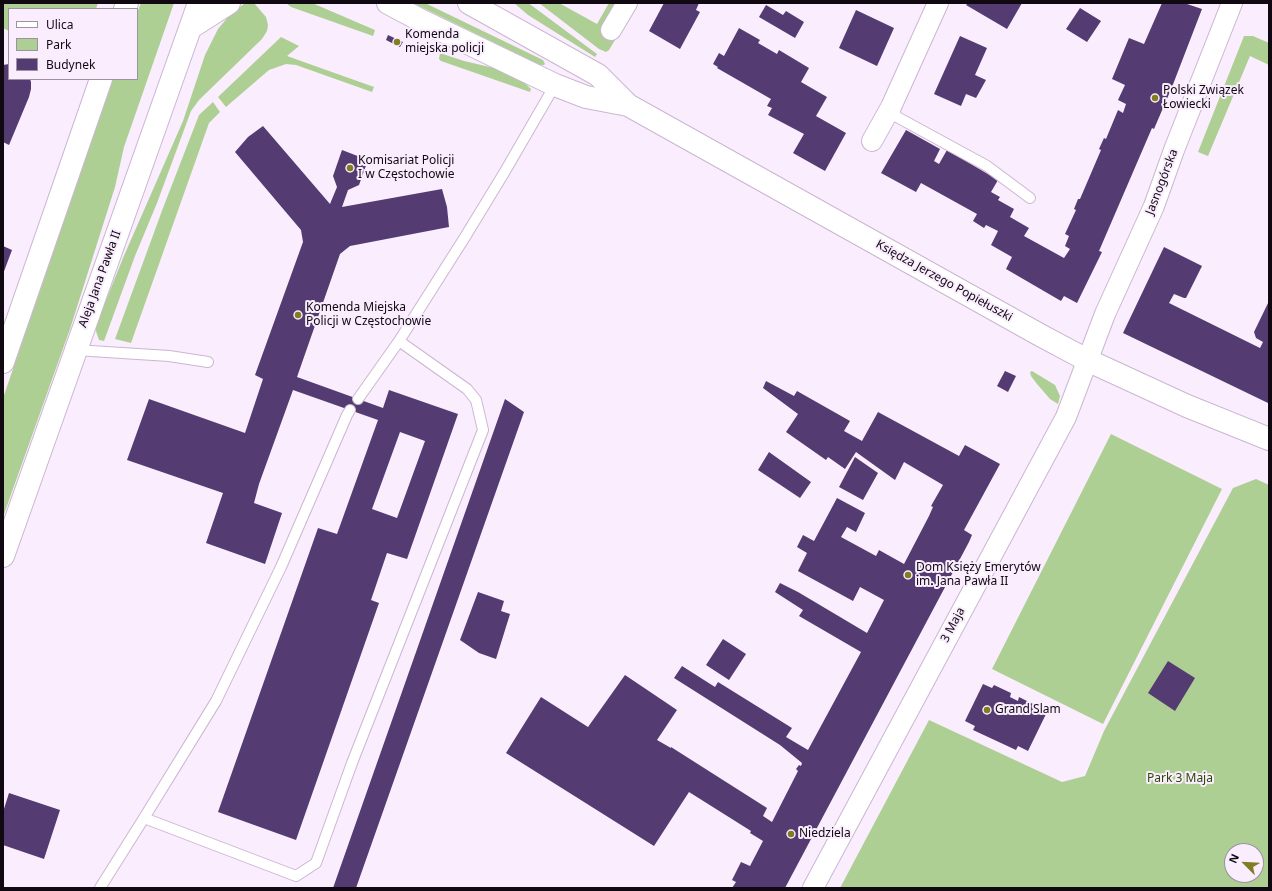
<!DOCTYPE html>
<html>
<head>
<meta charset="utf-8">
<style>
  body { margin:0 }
  #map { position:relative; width:1272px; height:891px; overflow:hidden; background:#faedfe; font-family:"Noto Sans",sans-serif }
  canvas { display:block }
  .frame { position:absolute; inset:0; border:4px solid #100912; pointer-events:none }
  .legend { position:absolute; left:8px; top:8px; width:130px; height:72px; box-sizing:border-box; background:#faedfe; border:1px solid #9c92a0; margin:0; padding:5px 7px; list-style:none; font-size:12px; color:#100912 }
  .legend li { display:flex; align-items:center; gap:8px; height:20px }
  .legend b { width:20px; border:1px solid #9c92a0 }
  .north { position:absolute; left:1224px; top:843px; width:40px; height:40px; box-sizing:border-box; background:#faedfe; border:1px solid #9c92a0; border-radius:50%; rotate:294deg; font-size:11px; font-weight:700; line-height:16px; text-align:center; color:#100912 }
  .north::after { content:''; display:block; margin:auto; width:14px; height:18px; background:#827c23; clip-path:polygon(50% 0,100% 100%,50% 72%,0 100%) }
</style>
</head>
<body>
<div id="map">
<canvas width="1272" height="891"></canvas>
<div class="frame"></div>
<ul class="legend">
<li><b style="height:5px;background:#fff"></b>Ulica</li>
<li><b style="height:11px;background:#aecf93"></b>Park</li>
<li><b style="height:11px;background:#543b71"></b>Budynek</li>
</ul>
<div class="north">N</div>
</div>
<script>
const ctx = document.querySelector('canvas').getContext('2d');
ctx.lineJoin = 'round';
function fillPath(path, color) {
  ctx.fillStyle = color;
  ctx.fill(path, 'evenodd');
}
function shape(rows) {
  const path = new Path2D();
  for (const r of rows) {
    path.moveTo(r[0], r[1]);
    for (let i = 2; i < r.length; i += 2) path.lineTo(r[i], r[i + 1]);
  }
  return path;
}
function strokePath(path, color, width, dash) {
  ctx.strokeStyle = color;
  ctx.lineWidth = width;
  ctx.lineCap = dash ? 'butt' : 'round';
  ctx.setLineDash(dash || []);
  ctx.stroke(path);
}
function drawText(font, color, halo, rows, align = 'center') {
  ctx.font = font + ' "Noto Sans",sans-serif';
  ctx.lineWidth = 4;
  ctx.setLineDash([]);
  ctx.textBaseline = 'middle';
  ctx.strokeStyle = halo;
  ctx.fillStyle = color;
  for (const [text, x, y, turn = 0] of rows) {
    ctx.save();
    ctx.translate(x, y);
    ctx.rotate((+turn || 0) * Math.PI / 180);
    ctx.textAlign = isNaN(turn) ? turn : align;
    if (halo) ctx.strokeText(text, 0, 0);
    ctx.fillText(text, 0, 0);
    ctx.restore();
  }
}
const green = shape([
  [3,3,98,3,96,9,9,9,9,31,3,28],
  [141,3,174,3,124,147,115,187,70,329,3,517,3,398,113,79,137,79,137,13],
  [245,3,254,3,266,17,268,25,267,31,262,39,199,100,191,111,157,203,135,256,104,341,99,340,95,328,123,258,183,121,205,55,218,29,228,17],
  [286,3,312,3,375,30,373,36,291,7],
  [413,3,425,3,543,60,545,64,544,65,540,65],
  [514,3,528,3,531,5,597,54,595,57,528,15],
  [539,3,559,3,597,24,609,3,615,3,607,19,607,21,601,32,615,40,609,50,606,52,599,49],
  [1244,36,1253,36,1269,43,1269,65,1250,56,1208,156,1198,152],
  [281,37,299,46,287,56,374,87,372,92,296,65,286,64,269,70,226,107,218,97],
  [440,53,464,61,494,68,525,83,531,89,530,92,441,61,439,59],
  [213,102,220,112,209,123,131,343,115,339,163,208,199,115],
  [1032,371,1055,385,1060,396,1058,404,1050,399,1037,384,1031,376,1030,372],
  [1111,434,1222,489,1103,724,992,669],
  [1256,479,1269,485,1269,888,840,888,929,720,1062,782,1085,776,1104,731,1233,488],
  [1232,851,1256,851,1256,875,1232,875]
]);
const building = shape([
  [664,3,699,3,696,10,700,12,680,49,649,31],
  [968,3,1022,3,1007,29,966,5],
  [1162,3,1184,3,1202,9,1172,87,1154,129,1152,128,1099,251,1102,252,1077,303,1064,296,1061,301,1006,269,1012,257,991,245,998,231,986,225,984,228,973,221,977,214,921,183,916,192,881,173,906,130,940,149,934,161,939,164,947,150,998,180,991,192,1000,197,998,200,1014,209,1010,217,1029,228,1024,236,1064,258,1070,249,1065,246,1069,236,1065,234,1076,210,1074,209,1078,199,1080,199,1101,150,1099,149,1104,138,1106,139,1118,110,1123,113,1126,104,1118,100,1125,85,1112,79,1129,38,1144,44],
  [766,5,783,15,786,11,804,22,795,38,759,17],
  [1080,8,1101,21,1087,42,1066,29],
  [856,10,894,28,877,66,839,48],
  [739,28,760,40,758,43,777,54,779,50,809,68,801,82,827,97,816,116,846,133,825,171,793,153,804,134,768,115,772,108,767,106,771,99,717,68,718,67,713,64,719,53,724,56],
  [388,35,403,42,400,47,386,40],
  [960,36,987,48,975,75,986,80,976,98,966,94,961,106,934,94],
  [9,64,9,79,30,79,31,82,31,89,29,97,9,145,3,142,3,65],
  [263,126,330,204,337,187,333,176,342,150,368,160,359,185,348,190,342,207,442,189,447,207,449,227,350,246,340,254,297,377,383,408,389,390,458,414,407,559,387,553,371,600,379,603,296,840,218,812,318,528,337,534,378,420,293,390,259,484,254,503,282,513,265,564,206,543,223,493,127,460,149,399,245,433,263,379,255,375,303,242,301,230,235,152,248,137],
  [400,432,425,441,397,518,372,509],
  [3,246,12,250,3,274],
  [1164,247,1202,266,1186,298,1184,298,1174,294,1169,303,1260,348,1263,342,1256,338,1254,332,1269,301,1269,400,1268,403,1123,333],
  [1005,371,1016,376,1008,392,997,386],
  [766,381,794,396,797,391,850,421,844,431,862,441,878,412,959,456,965,445,1000,464,964,530,972,535,969,542,785,888,732,888,736,882,732,880,741,862,750,866,763,841,750,833,751,831,689,792,654,846,506,753,541,697,588,727,625,675,677,710,657,740,671,748,671,747,767,808,763,816,772,822,798,771,796,769,799,765,801,766,802,763,780,745,674,678,682,666,715,687,718,682,792,728,786,737,808,750,861,652,799,616,803,610,775,592,780,583,798,592,867,633,884,600,860,587,853,601,798,571,807,553,797,547,803,535,814,541,837,498,865,513,856,532,847,527,841,537,876,556,879,550,904,564,929,516,933,507,931,506,943,485,904,462,895,480,856,452,845,469,828,457,826,460,786,432,798,414,763,388],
  [505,399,524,412,356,888,333,888],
  [769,452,811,482,800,498,758,470],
  [855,457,878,473,863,500,839,487],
  [478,592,504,601,501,611,510,614,496,659,479,653,460,640],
  [723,639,746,654,729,680,706,665],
  [1168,661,1195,678,1175,711,1148,693],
  [983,684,992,688,994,685,1011,693,1010,697,1018,701,1019,697,1037,706,1036,709,1046,714,1028,751,1018,746,1016,750,973,730,975,726,965,721],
  [9,793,60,810,44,859,3,845,3,812]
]);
const lane = shape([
  [891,107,897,117,987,166,1030,198],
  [75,350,169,356,208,362],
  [358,399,399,341,465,237,504,173,555,85],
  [144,818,296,876,316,863,352,763,483,430,476,400,467,389,399,341],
  [100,888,144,818,216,701,281,567,347,415,350,410]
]);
const street = shape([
  [611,30,627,3],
  [872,141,891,107,938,3],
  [813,888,1066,417,1105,314,1154,206,1174,150,1232,3]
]);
const secondary = shape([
  [388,3,422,21,555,85,586,97,628,105],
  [469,3,598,75,628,105,1040,335,1087,360,1187,406,1269,439],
  [125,9,127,3],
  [190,28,229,3],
  [3,362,101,79],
  [3,556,199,3]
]);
const markers = [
  [397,42,4,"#827c23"],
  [1155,98,4,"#827c23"],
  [350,168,4,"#827c23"],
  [298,315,4,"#827c23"],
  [908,575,4,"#827c23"],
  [987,710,4,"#827c23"],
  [791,834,4,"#827c23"]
];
const poiNames = [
  ["Komenda",405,35],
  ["miejska policji",405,49],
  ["Polski Związek",1163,91],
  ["Łowiecki",1163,105],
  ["Komisariat Policji",358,161],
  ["I w Częstochowie",358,175],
  ["Komenda Miejska",306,308],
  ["Policji w Częstochowie",306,322],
  ["Dom Księży Emerytów",916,568],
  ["im. Jana Pawła II",916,582],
  ["Grand Slam",995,710],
  ["Niedziela",799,834]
];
const streetNames = [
  ["Jasnogórska",1162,182,-69],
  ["Aleja Jana Pawła II",100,279,-70],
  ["Księdza Jerzego Popiełuszki",944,281,29],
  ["3 Maja",953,625,-62]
];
const parkNames = [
  ["Park 3 Maja",1180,779]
];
fillPath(green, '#aecf93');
fillPath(building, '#543b71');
strokePath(lane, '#cbb6d1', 12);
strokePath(street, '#cbb6d1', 22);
strokePath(secondary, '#cbb6d1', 24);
strokePath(lane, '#fff', 10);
strokePath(street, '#fff', 20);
strokePath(secondary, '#fff', 22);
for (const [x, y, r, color] of markers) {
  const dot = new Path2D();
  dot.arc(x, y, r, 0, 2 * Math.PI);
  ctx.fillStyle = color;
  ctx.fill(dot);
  strokePath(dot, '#faedfe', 1.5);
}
drawText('12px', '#100912', '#faedfe', poiNames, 'left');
drawText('12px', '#100912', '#faedfe', streetNames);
drawText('12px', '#2b4703', '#faedfe', parkNames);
</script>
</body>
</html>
